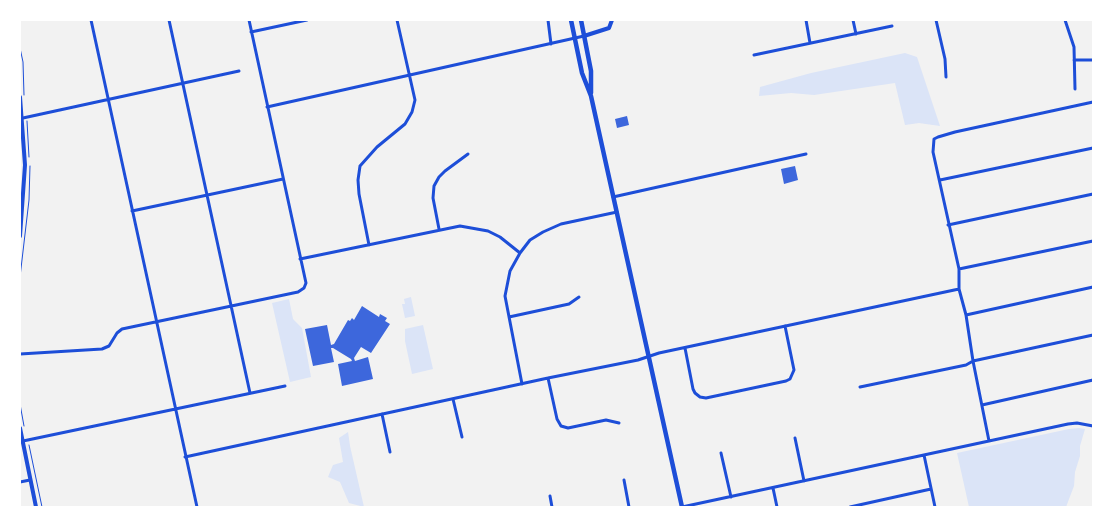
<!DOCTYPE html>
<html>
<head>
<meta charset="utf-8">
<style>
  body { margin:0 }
  #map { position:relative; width:1113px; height:527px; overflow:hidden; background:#f2f2f2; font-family:"PT Serif",serif }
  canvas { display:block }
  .frame { position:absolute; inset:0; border:21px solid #fff; pointer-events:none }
</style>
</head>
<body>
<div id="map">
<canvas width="1113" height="527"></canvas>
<div class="frame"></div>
</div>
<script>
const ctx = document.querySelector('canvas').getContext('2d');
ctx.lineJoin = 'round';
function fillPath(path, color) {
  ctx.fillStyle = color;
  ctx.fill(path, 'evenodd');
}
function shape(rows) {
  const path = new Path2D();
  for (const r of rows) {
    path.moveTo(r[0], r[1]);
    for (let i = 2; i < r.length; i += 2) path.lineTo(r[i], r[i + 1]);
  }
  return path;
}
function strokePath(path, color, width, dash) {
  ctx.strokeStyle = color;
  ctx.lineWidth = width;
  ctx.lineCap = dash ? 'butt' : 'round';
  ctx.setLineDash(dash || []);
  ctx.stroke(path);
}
const green = shape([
  [905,53,917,57,940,126,919,123,905,125,895,83,814,95,791,93,759,96,760,87,811,73],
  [411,297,415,316,405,318,402,304,405,304,404,299],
  [289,299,293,319,302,328,311,377,290,382,272,303],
  [423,325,433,369,412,374,405,341,405,329],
  [1079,428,1085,429,1080,446,1080,456,1075,472,1074,486,1066,507,969,507,957,453,1069,429],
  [348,432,350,446,364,507,349,503,340,482,328,477,333,465,343,462,339,438]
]);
const building = shape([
  [627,116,629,125,617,128,615,119],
  [795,166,798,180,784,184,781,169],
  [362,306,379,317,380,314,387,318,385,321,390,324,371,353,361,347,354,358,355,361,368,357,373,379,342,386,338,364,352,361,351,359,333,348,331,348,334,362,313,366,305,329,327,325,331,345,334,344,348,320,350,321,352,318,354,320]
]);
const path = shape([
  [20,48,23,62,24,95],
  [27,121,29,157],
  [20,277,29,200,30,166],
  [20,404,24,426],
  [29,445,42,507]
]);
const minor = shape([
  [91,20,197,507],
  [169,20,250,393],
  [548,20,551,44],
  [806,20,810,43],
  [853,20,856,34],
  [936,20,945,59,946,77],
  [1065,20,1074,47,1075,89],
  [251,32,307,20],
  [754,55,892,26],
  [1074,60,1093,60],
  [267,107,584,36],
  [23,118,239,71],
  [940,180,1093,148],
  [613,197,806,154],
  [132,211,283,179],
  [948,225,1093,194],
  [439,229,433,198,434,186,439,177,445,171,468,154],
  [369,245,359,194,358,180,360,166,377,147,405,124,412,112,415,100,397,20],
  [300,259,460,226,488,231,500,237,520,253],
  [959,269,1093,241],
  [966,315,1093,287],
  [509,317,569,304,579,297],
  [685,348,693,389,695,393,700,397,706,398,786,381,790,379,794,370,785,326],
  [20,354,102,349,109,346,117,333,122,329,298,292,304,288,306,283,249,20],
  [548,378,557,419,561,426,568,428,606,420,619,423],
  [522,384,505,296,510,271,520,253,530,240,543,232,561,224,617,212],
  [860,387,966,365,973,361,1093,335],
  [453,399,462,437],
  [982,405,1093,380],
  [382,414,390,452],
  [795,438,804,481],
  [23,441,285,386],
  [989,441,973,361,966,315,959,289,959,269,933,152,934,139,938,137,955,132,1093,102],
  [721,453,731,497],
  [924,455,935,507],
  [185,457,548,378,638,360,659,353,959,289],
  [624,480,629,507],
  [20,482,30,480],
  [773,488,777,507],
  [550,496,552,507],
  [682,507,1068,424,1077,423,1093,426],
  [850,507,931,489]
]);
const tertiary = shape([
  [584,36,609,28,612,20],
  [20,97,25,165,20,236],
  [20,428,36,507]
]);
const primary = shape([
  [571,20,582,73,591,96,682,507],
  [581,20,591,71,591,93]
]);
fillPath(green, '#dbe4f7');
fillPath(building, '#3d67dc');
strokePath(path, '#1d4ed8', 1);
strokePath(minor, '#1d4ed8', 3);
strokePath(tertiary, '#1d4ed8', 4);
strokePath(primary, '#1d4ed8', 4.5);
</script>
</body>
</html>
